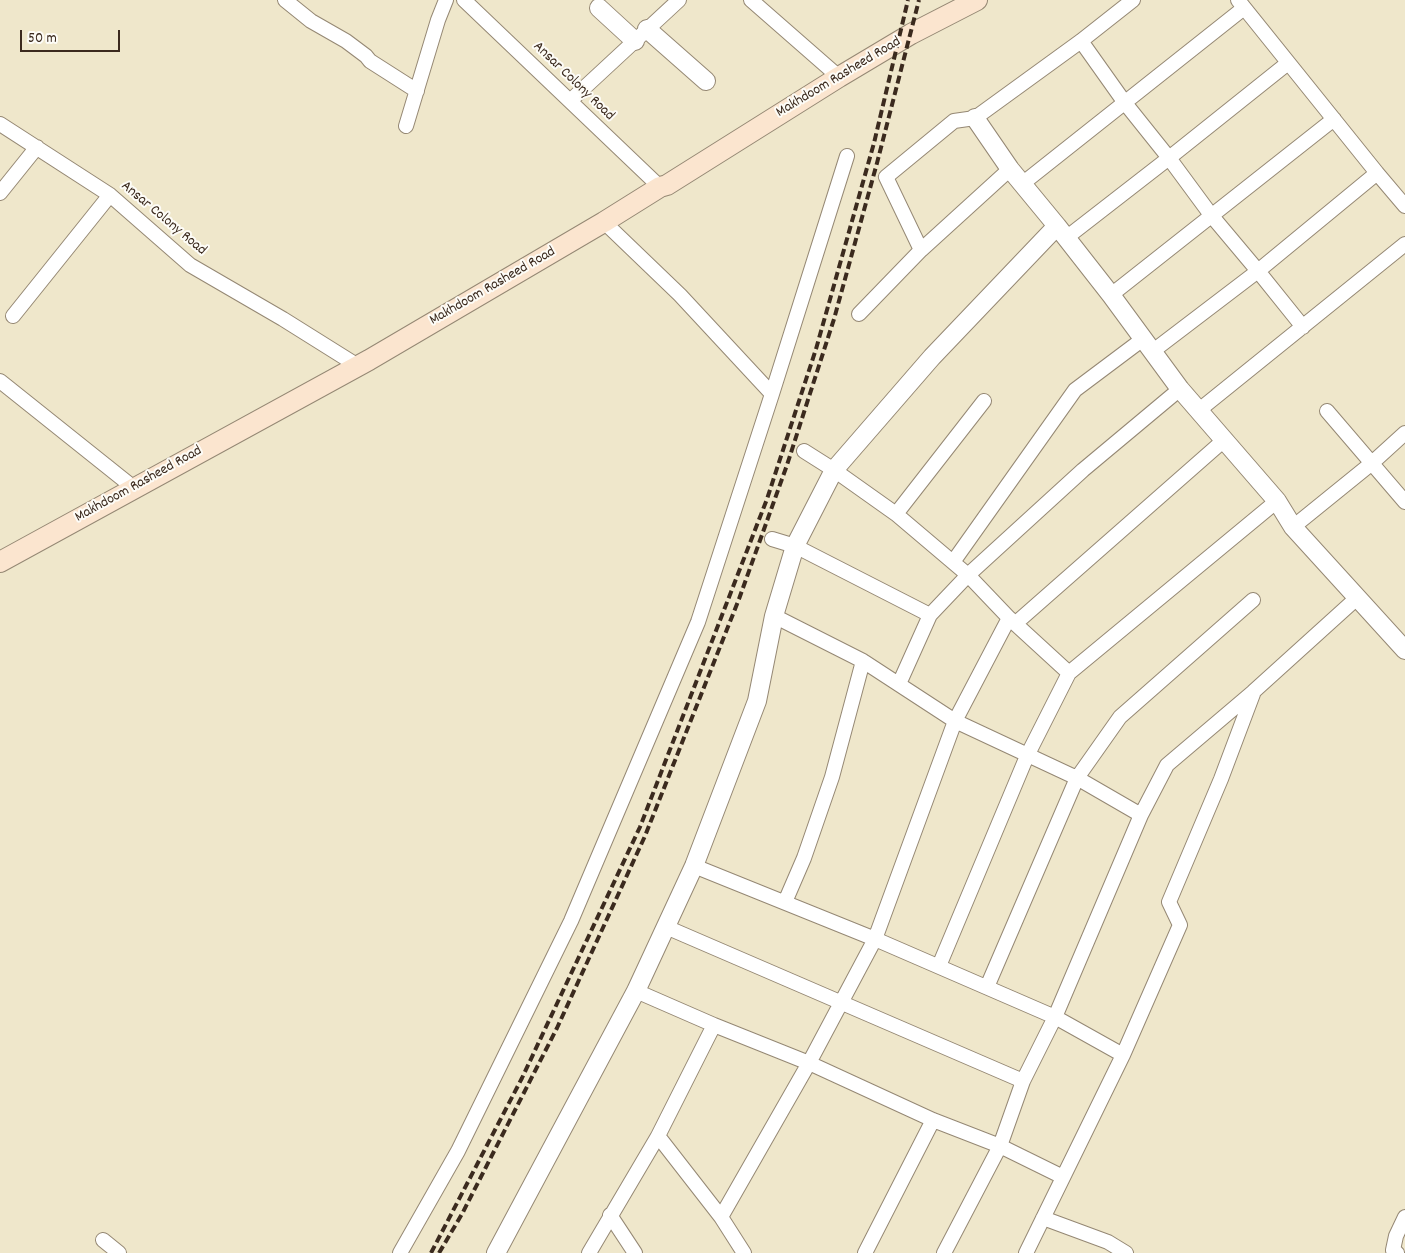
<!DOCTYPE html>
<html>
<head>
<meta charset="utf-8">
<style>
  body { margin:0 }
  #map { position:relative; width:1405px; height:1253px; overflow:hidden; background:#efe7cb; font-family:Dekko,sans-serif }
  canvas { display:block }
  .scale { position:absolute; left:20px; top:30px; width:100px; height:22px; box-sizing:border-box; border:2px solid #3b2a1e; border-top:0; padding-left:6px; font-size:15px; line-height:18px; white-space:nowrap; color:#3b2a1e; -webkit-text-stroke:4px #fdfcf7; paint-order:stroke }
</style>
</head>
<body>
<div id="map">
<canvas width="1405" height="1253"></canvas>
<div class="scale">50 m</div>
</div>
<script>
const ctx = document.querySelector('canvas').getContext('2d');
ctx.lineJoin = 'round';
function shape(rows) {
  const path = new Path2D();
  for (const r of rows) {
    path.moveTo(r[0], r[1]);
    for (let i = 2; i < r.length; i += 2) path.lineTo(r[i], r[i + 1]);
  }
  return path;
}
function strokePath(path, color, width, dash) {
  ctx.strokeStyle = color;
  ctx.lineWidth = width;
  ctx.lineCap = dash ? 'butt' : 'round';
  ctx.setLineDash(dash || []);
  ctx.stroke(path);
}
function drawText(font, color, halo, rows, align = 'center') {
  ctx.font = font + ' Dekko,sans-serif';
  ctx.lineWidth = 4;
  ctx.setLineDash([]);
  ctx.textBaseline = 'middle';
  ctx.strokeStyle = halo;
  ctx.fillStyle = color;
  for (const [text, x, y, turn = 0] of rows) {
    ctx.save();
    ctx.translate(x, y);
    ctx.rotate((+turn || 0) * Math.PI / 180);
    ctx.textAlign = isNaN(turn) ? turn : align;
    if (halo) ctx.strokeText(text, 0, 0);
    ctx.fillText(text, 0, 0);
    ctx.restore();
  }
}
const minor = shape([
  [285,0,311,21,346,41,366,56,370,61,417,91],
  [464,0,660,187],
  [751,0,839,77],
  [1238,0,1377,173,1405,206],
  [1081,41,1125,103,1169,158,1211,215,1258,271,1303,327],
  [570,101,679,0],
  [0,124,110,195,190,265,283,319,358,366],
  [406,126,438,20,446,0],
  [1022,184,1244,8],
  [0,193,37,147],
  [604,222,680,295,772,394],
  [1066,238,1169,158,1288,63],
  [921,250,886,177,954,121,975,118,1081,41,1133,0],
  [1111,295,1334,119],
  [859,314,921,250,1010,169],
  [13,316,110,195],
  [1153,351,1258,271,1377,173],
  [0,381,134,488],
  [1198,411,1405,244],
  [1327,411,1405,502],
  [804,451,834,470,896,514,968,575,1009,618,1069,673],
  [896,514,984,401],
  [1293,527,1372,463,1405,433],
  [772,539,795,546,930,615],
  [953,562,1075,390,1143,339],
  [774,616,863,661,955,721,1077,778,1141,815],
  [1016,623,1223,441],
  [899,684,930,615,968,575,1083,470,1180,389],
  [694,866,875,939,1055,1017,1123,1055],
  [785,902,804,858,832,777,863,661],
  [666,927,1023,1081],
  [939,966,1027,756,1069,673,1277,501],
  [987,987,1077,778,1120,717,1253,600],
  [636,991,714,1025,809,1063,933,1120,1000,1146,1063,1177],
  [658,1136,721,1217,744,1253],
  [610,1215,635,1253],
  [721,1217,809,1063,875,939,955,721,1009,618],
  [1043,1218,1108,1242,1126,1253],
  [103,1240,119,1253],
  [400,1253,458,1151,571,921,698,622,772,394,847,156],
  [589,1253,658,1136,714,1025],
  [865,1253,933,1120],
  [944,1253,1000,1146,1023,1081,1055,1017,1141,815,1167,765,1253,692,1358,597],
  [1026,1253,1123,1055,1180,925,1169,902,1221,779,1253,694],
  [1397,1253,1393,1250,1396,1236,1405,1217]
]);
const tertiary = shape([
  [599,8,635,41],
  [647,29,706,81],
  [975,118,1010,169,1057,226,1111,295,1180,389,1277,501,1293,527,1405,650],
  [496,1253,636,991,694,866,757,701,774,616,795,546,834,470,932,357,1057,226]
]);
const secondary = shape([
  [0,562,369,360,604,222,660,187,667,185,839,77,911,34,977,0]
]);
const rail = shape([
  [431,1253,522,1078,640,827,767,499,816,349,874,143,908,0],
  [439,1253,462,1214,557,1028,645,836,739,599,787,465,834,319,877,163,919,0]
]);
const streetNames = [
  ["Makhdoom Rasheed Road",839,78,-31],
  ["Ansar Colony Road",573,82,44],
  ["Ansar Colony Road",163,219,40],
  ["Makhdoom Rasheed Road",493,287,-30],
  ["Makhdoom Rasheed Road",139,485,-29]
];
strokePath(minor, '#958874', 16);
strokePath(tertiary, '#958874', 20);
strokePath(secondary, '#958874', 22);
strokePath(minor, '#fff', 14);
strokePath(tertiary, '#fff', 18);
strokePath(secondary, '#fbe5cf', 20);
strokePath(rail, '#3b2a1e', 4, [8, 4]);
drawText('15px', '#3b2a1e', '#fdfcf7', streetNames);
</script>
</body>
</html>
